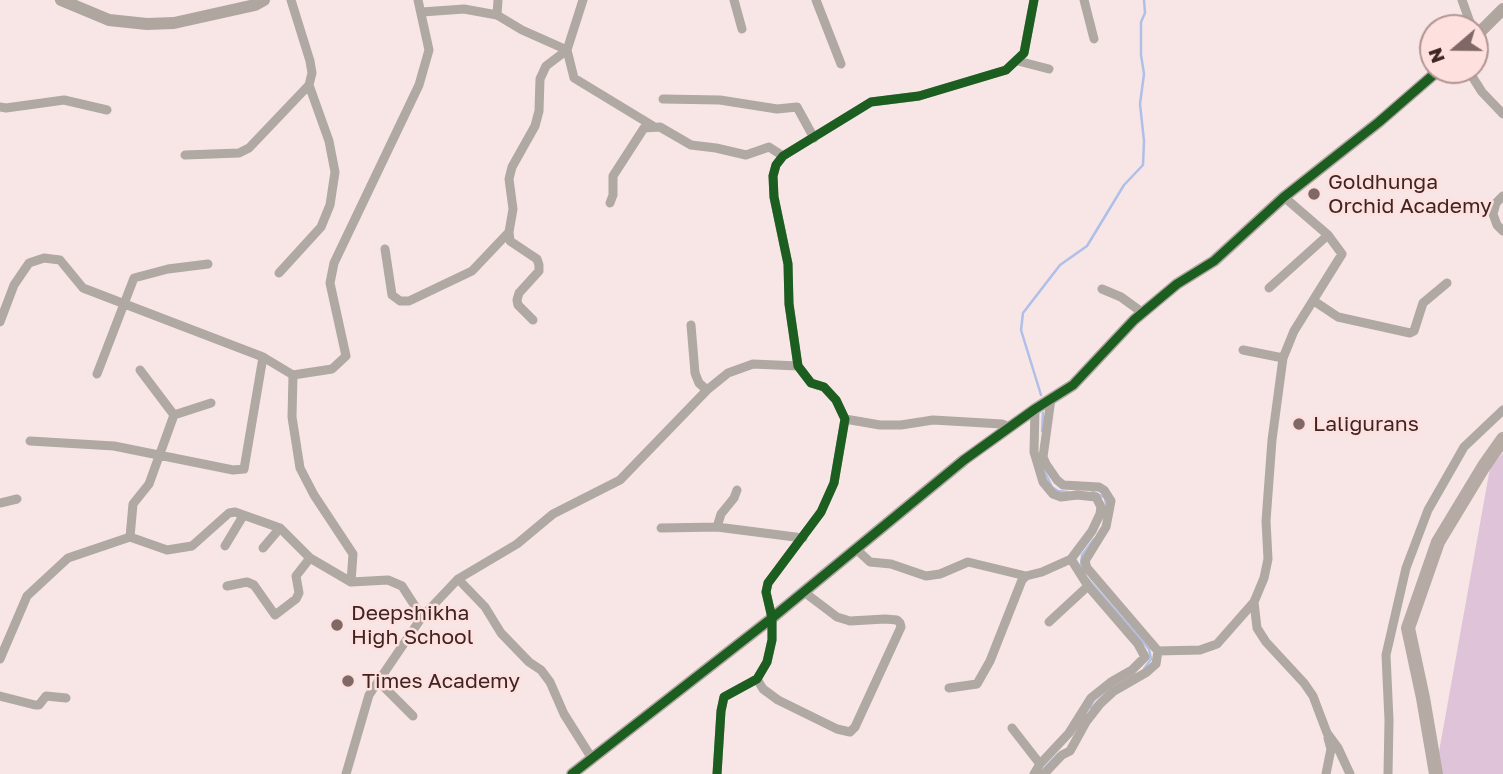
<!DOCTYPE html>
<html>
<head>
<meta charset="utf-8">
<style>
  body { margin:0 }
  #map { position:relative; width:1503px; height:774px; overflow:hidden; background:#f7e6e5; font-family:"Golos Text",sans-serif }
  canvas { display:block }
  .north { position:absolute; left:1419px; top:14px; width:70px; height:70px; box-sizing:border-box; background:#fee0de; border:2px solid #b19593; border-radius:50%; rotate:250deg; font-size:19px; font-weight:700; line-height:28px; text-align:center; color:#3e2422 }
  .north::after { content:''; display:block; margin:auto; width:24px; height:32px; background:#7f6866; clip-path:polygon(50% 0,100% 100%,50% 72%,0 100%) }
</style>
</head>
<body>
<div id="map">
<canvas width="1503" height="774"></canvas>
<div class="north">N</div>
</div>
<script>
const ctx = document.querySelector('canvas').getContext('2d');
ctx.lineJoin = 'round';
function fillPath(path, color) {
  ctx.fillStyle = color;
  ctx.fill(path, 'evenodd');
}
function shape(rows) {
  const path = new Path2D();
  for (const r of rows) {
    path.moveTo(r[0], r[1]);
    for (let i = 2; i < r.length; i += 2) path.lineTo(r[i], r[i + 1]);
  }
  return path;
}
function strokePath(path, color, width, dash) {
  ctx.strokeStyle = color;
  ctx.lineWidth = width;
  ctx.lineCap = dash ? 'butt' : 'round';
  ctx.setLineDash(dash || []);
  ctx.stroke(path);
}
function drawText(font, color, halo, rows, align = 'center') {
  ctx.font = font + ' "Golos Text",sans-serif';
  ctx.lineWidth = 5;
  ctx.setLineDash([]);
  ctx.textBaseline = 'middle';
  ctx.strokeStyle = halo;
  ctx.fillStyle = color;
  for (const [text, x, y, turn = 0] of rows) {
    ctx.save();
    ctx.translate(x, y);
    ctx.rotate((+turn || 0) * Math.PI / 180);
    ctx.textAlign = isNaN(turn) ? turn : align;
    if (halo) ctx.strokeText(text, 0, 0);
    ctx.fillText(text, 0, 0);
    ctx.restore();
  }
}
const green = shape([
  [1503,453,1503,774,1435,774,1490,468]
]);
const stream = shape([
  [1041,395,1021,330,1023,313,1060,265,1087,246,1124,185,1143,165,1144,141,1140,104,1144,74,1141,55,1141,22,1145,13,1144,0],
  [1042,431,1043,413],
  [1043,468,1052,487,1058,491,1068,492],
  [1092,491,1105,498,1106,504],
  [1083,570,1081,565,1082,555,1094,539],
  [1088,579,1149,649,1151,659,1144,669],
  [1091,708,1108,691],
  [1039,774,1058,754]
]);
const street = shape([
  [734,0,742,29],
  [816,0,841,64],
  [1084,0,1094,39],
  [1462,0,1472,28],
  [422,12,464,9,497,15,522,30,567,50,574,78,653,126],
  [497,15,498,0],
  [1018,61,1049,69],
  [1468,70,1482,92,1503,114],
  [663,99,720,100,777,109,797,107,814,138],
  [0,107,6,108,64,100,107,110],
  [185,155,239,153,249,148,309,85,312,73,310,61,291,0],
  [1503,196,1496,203,1493,214,1497,225,1503,231],
  [610,203,613,195,613,176,644,128,660,127,691,145,716,148,746,155,769,147,783,156],
  [385,249,392,295,400,301,409,301,472,271,509,232],
  [279,273,321,227,330,205,335,172,329,141,309,85],
  [1269,288,1328,235],
  [1102,289,1121,297,1143,313],
  [1314,301,1338,317,1410,333,1414,331,1423,303,1447,283],
  [533,320,518,305,517,300,519,293,539,271,539,265,537,259,510,241,509,232,513,209,509,179,512,167,535,126,539,111,540,79,546,66,567,50,583,0],
  [0,322,14,285,29,263,44,258,60,260,83,288,263,357,293,375,332,369,346,356,330,283,334,263,419,85,429,50,418,0],
  [691,325,695,373,699,383,707,390],
  [1243,350,1283,358],
  [97,374,134,278,168,269,208,264],
  [293,375,292,417,300,468,314,495,353,554,351,582],
  [1051,399,1043,457,1046,464,1057,480,1063,485,1099,487,1104,490,1111,501,1106,527,1085,561,1087,568,1158,651,1200,650,1217,644,1254,602,1264,578,1268,559,1266,521,1272,440,1283,358,1294,331,1342,254,1328,235,1284,197],
  [174,415,211,403],
  [845,419,880,425,901,425,933,420,1002,424,1009,427],
  [30,441,114,446,233,470,244,469,263,357],
  [0,503,17,499],
  [717,527,721,514,734,498,737,490],
  [661,528,717,527,803,538],
  [130,537,167,550,192,546,229,513,235,512,280,528,310,558,351,582,388,580,402,586,422,617],
  [225,546,243,516],
  [263,548,280,528],
  [855,548,870,562,891,564,926,576,940,574,968,562,1026,576],
  [458,579,485,607,501,633,529,662,541,670,550,682,564,714,591,757],
  [227,586,247,582,254,585,275,615,296,599,299,593,296,576,310,558],
  [1254,602,1257,628,1266,642,1304,683,1313,696,1327,733,1338,748,1350,774],
  [1049,622,1088,586],
  [0,659,27,596,68,558,130,537,133,504,149,484,174,415,140,370],
  [757,679,763,689,778,700,837,729,850,732,855,727,901,627,900,623,897,620,885,619,850,621,837,617,804,592],
  [378,681,413,716],
  [949,688,977,684,990,661,1022,580,1026,576,1042,572,1071,559,1092,531,1100,514,1101,507,1096,497,1077,495,1061,497,1053,494,1043,482,1034,452,1035,409],
  [0,696,35,705,39,705,46,696,66,698],
  [1012,728,1040,764],
  [346,774,369,695,422,617,458,579,517,544,553,514,620,480,707,390,728,373,753,364,798,366],
  [717,774,721,711,724,697,757,679,767,662,772,640,772,618,766,592,768,583,821,512,834,483,845,419,836,400,824,387,811,383,798,366,789,304,788,264,774,197,773,176,776,165,783,156,871,102,919,96,1006,70,1024,53,1034,0],
  [1034,774,1040,764,1069,733,1091,698,1111,682,1132,670,1145,657,1138,644,1088,586,1071,559],
  [1044,774,1062,755,1070,751,1086,722,1100,704,1114,691,1147,672,1156,664,1158,651],
  [1326,774,1331,749,1328,738],
  [1388,774,1389,720,1386,655,1406,568,1428,510,1464,447,1503,410]
]);
const secondary = shape([
  [61,0,109,20,147,24,174,23,255,5,264,0],
  [1475,37,1503,9],
  [572,774,772,618,964,460,1035,409,1073,385,1134,320,1177,284,1214,261,1284,197,1379,122,1439,70]
]);
const primary = shape([
  [1436,774,1423,698,1408,628,1438,542,1484,466,1503,439]
]);
const cycleway = shape([
  [572,774,772,618,964,460,1035,409,1073,385,1134,320,1177,284,1214,261,1284,197,1379,122,1439,70],
  [717,774,721,711,724,697,757,679,767,662,772,640,772,618,766,592,768,583,821,512,834,483,845,419,836,400,824,387,811,383,798,366,789,304,788,264,774,197,773,176,776,165,783,156,871,102,919,96,1006,70,1024,53,1034,0]
]);
const markers = [
  [1314,194,7,"#7f6866"],
  [1299,424,7,"#7f6866"],
  [337,625,7,"#7f6866"],
  [348,681,7,"#7f6866"]
];
const poiNames = [
  ["Goldhunga",1328,182],
  ["Orchid Academy",1328,206],
  ["Laligurans",1313,424],
  ["Deepshikha",351,613],
  ["High School",351,637],
  ["Times Academy",362,681]
];
fillPath(green, '#dfc3d8');
strokePath(stream, '#b0bfe7', 2.5);
strokePath(street, '#b0a8a2', 9);
strokePath(secondary, '#b0a6a0', 12);
strokePath(primary, '#b5aaa4', 14);
strokePath(cycleway, '#1b5e20', 9);
for (const [x, y, r, color] of markers) {
  const dot = new Path2D();
  dot.arc(x, y, r, 0, 2 * Math.PI);
  ctx.fillStyle = color;
  ctx.fill(dot);
  strokePath(dot, '#fee0de', 2.5);
}
drawText('21px', '#3e2422', '#fee0de', poiNames, 'left');
</script>
</body>
</html>
